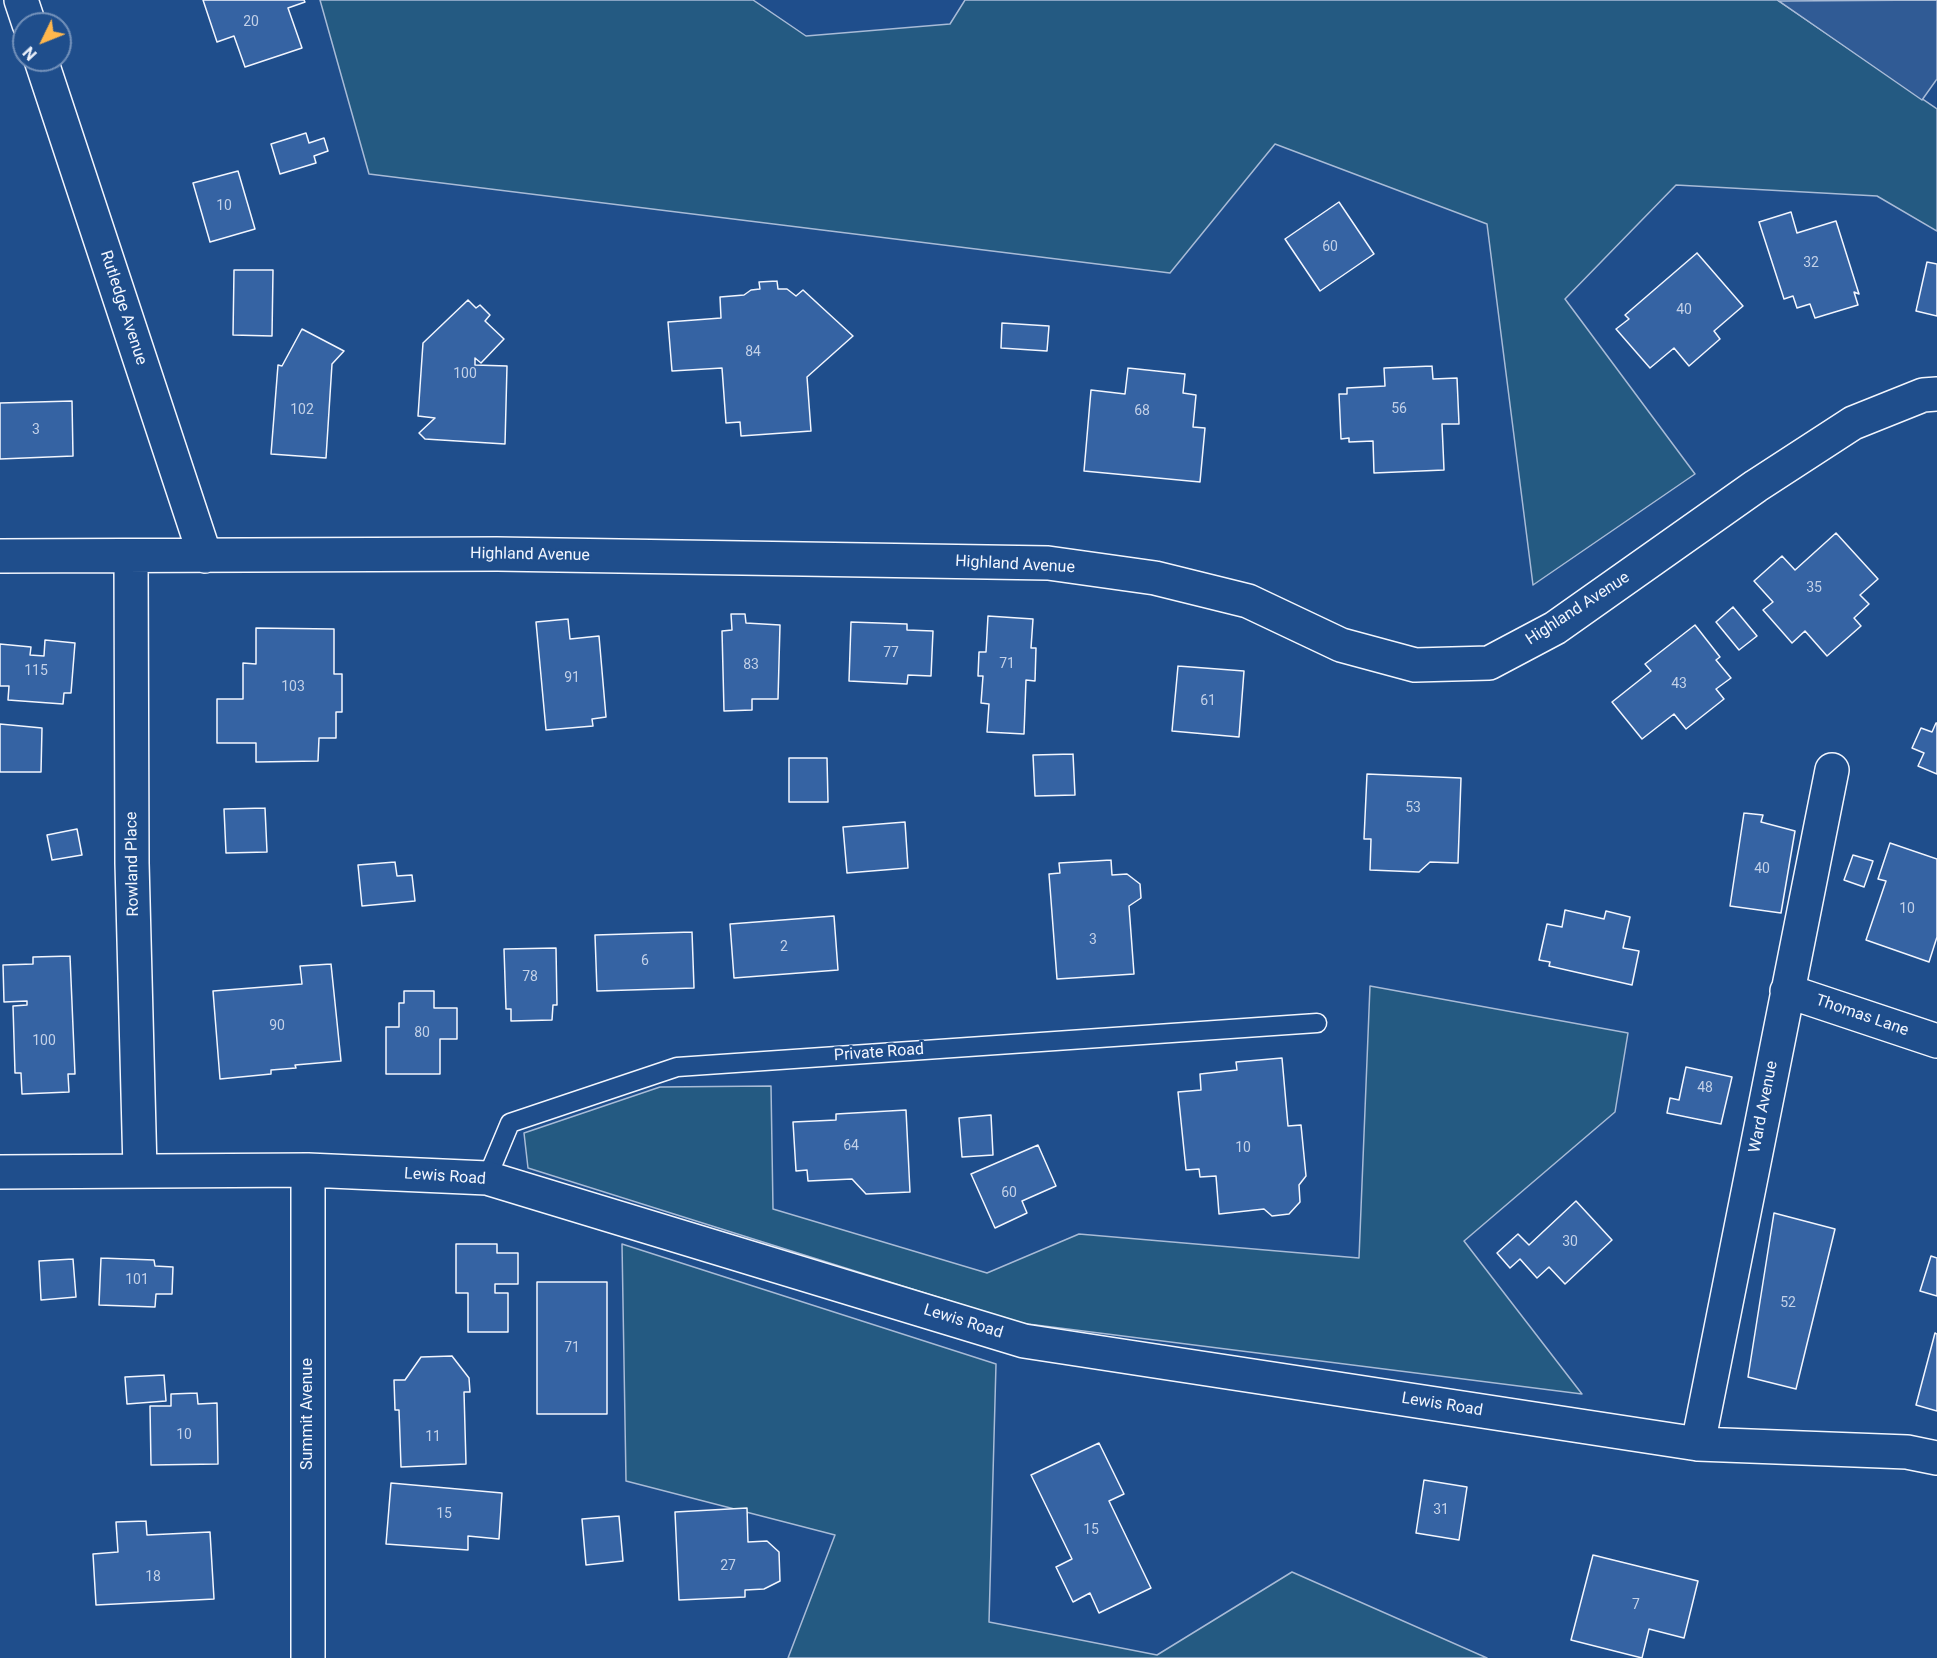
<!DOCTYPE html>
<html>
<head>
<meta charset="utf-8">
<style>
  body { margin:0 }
  #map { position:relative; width:1937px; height:1658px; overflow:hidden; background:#1f4e8c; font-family:Roboto,sans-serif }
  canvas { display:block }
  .north { position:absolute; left:12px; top:12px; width:60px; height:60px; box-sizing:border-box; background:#1f4e8c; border:2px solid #7391ba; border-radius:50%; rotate:227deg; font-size:16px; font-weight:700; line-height:24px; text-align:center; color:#f2f6ff }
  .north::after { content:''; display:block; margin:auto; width:21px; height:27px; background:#ffb74d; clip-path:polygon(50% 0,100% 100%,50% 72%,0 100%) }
</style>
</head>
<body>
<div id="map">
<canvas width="1937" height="1658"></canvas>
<div class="north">N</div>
</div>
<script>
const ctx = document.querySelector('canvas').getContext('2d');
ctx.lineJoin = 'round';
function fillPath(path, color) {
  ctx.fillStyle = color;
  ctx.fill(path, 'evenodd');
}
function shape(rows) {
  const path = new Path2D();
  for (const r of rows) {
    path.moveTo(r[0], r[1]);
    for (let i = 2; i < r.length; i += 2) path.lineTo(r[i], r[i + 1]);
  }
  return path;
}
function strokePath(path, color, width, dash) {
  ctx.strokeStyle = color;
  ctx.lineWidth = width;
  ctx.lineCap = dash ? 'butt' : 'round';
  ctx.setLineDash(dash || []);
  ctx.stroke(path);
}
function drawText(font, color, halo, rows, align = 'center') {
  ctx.font = font + ' Roboto,sans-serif';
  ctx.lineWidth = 4.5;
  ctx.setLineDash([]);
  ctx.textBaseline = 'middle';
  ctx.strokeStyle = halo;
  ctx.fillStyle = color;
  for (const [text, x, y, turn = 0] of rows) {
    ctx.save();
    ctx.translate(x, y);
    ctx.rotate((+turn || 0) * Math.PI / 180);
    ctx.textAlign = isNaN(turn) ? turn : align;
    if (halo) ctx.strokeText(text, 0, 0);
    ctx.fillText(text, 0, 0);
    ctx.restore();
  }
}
const green = shape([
  [320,0,753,0,806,36,950,24,965,0,1777,0,1937,109,1937,231,1877,196,1676,185,1565,299,1695,474,1533,585,1487,224,1275,144,1170,273,369,174,320,0],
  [1370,986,1628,1033,1615,1112,1464,1241,1582,1394,1020,1323,528,1168,524,1133,660,1087,771,1086,773,1209,987,1273,1079,1234,1359,1258,1370,986],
  [622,1244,996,1364,989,1622,1157,1655,1292,1572,1487,1658,788,1658,835,1535,626,1481,622,1244]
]);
const parking = shape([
  [1937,0,1937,79,1922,100,1779,1,1937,0]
]);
const building = shape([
  [203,0,304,0,305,2,288,8,302,48,245,67,234,36,217,42,203,0],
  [306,133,309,143,324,138,328,151,314,156,316,163,280,174,271,144,306,133],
  [238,171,255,229,210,242,193,183,238,171],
  [1339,202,1374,254,1320,291,1285,239,1339,202],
  [1791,212,1797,233,1836,221,1859,294,1854,292,1858,305,1815,318,1810,304,1797,308,1793,296,1784,299,1759,222,1791,212],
  [1697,253,1743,306,1714,331,1720,339,1689,366,1674,348,1650,368,1616,329,1629,319,1625,315,1697,253],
  [1927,262,1937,264,1937,316,1916,311,1927,262],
  [234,270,273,270,272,336,233,335,234,270],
  [777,281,778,289,787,289,796,296,803,290,853,336,807,377,811,431,741,436,740,422,726,423,722,368,672,371,668,322,721,318,720,297,744,295,751,290,760,289,759,282,777,281],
  [468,300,476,308,480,305,490,315,485,321,504,339,481,363,475,358,475,365,507,366,505,444,425,439,419,433,435,418,418,416,423,343,468,300],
  [1002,323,1049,326,1047,351,1001,348,1002,323],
  [302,329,344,351,332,364,326,458,271,454,278,365,282,366,302,329],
  [1432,366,1433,379,1457,378,1459,424,1442,424,1444,470,1374,473,1373,441,1349,442,1349,438,1341,439,1339,394,1347,394,1347,388,1385,386,1384,368,1432,366],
  [1128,368,1185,374,1183,393,1196,395,1193,427,1205,428,1200,482,1084,471,1091,390,1125,394,1128,368],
  [72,401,73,456,0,459,0,403,72,401],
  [1836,533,1878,579,1860,595,1869,604,1854,618,1861,626,1827,656,1805,631,1792,643,1763,610,1773,602,1754,581,1782,556,1795,570,1836,533],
  [1733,607,1757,636,1739,650,1716,622,1733,607],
  [731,614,745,614,746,623,780,625,778,699,752,699,752,710,724,711,722,631,732,630,731,614],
  [988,616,1033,619,1031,648,1036,648,1035,681,1026,680,1024,734,987,732,989,704,981,703,983,676,978,676,979,652,986,652,988,616],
  [568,619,570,639,599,636,606,717,592,719,593,726,546,730,536,622,568,619],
  [851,622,907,624,907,630,933,631,931,676,908,675,907,684,849,681,851,622],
  [1695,625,1720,657,1716,660,1731,678,1716,689,1724,699,1686,729,1674,714,1642,739,1612,702,1651,671,1645,664,1695,625],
  [256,628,334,629,334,674,342,674,342,712,336,712,336,738,319,738,318,761,256,762,256,743,217,743,217,699,243,699,243,663,256,664,256,628],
  [45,640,75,643,71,693,64,693,63,704,8,700,9,686,0,686,0,644,31,647,30,655,44,656,45,640],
  [1178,666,1244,671,1239,737,1172,731,1178,666],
  [1936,723,1937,723,1937,774,1918,766,1924,753,1912,748,1921,728,1932,732,1936,723],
  [0,724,42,728,41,772,0,772,0,724],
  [1073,754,1075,795,1035,796,1033,755,1073,754],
  [789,758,827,758,828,802,789,802,789,758],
  [1367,774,1461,778,1458,863,1430,862,1419,872,1370,870,1371,839,1364,839,1367,774],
  [265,808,267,852,226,853,224,809,265,808],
  [1744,813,1763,815,1761,822,1795,831,1781,913,1730,906,1744,813],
  [905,822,908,868,847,873,843,827,905,822],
  [77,829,82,855,52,860,47,835,77,829],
  [1890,843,1937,859,1937,937,1929,962,1866,940,1886,881,1878,879,1890,843],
  [1853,855,1873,861,1864,887,1844,880,1853,855],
  [1111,860,1112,875,1127,874,1140,884,1141,898,1129,906,1134,974,1057,979,1049,874,1060,873,1059,863,1111,860],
  [395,862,397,876,412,875,415,901,362,906,358,865,395,862],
  [1565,910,1604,919,1606,911,1630,917,1623,948,1639,951,1632,985,1549,966,1550,962,1539,960,1547,924,1562,927,1565,910],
  [834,916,838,970,734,978,730,924,834,916],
  [692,932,694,988,597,991,595,935,692,932],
  [556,948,557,1005,553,1005,552,1020,511,1021,511,1009,506,1009,504,949,556,948],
  [70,956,75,1074,68,1074,69,1092,22,1094,21,1073,15,1073,13,1006,27,1005,27,1001,4,1002,3,965,33,964,33,957,70,956],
  [331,964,341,1061,295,1065,296,1068,271,1070,271,1074,220,1079,213,991,302,984,300,966,331,964],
  [404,991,434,991,434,1008,457,1008,457,1039,440,1039,440,1074,386,1074,386,1027,399,1027,399,1003,404,1003,404,991],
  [1282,1058,1288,1126,1301,1125,1306,1176,1299,1185,1300,1202,1289,1214,1272,1216,1264,1209,1219,1214,1216,1176,1200,1177,1199,1169,1186,1170,1178,1092,1201,1090,1200,1074,1237,1070,1236,1062,1282,1058],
  [1686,1067,1732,1077,1721,1124,1667,1113,1670,1098,1679,1100,1686,1067],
  [906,1110,910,1192,866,1194,852,1179,808,1181,807,1170,796,1171,793,1122,836,1120,836,1114,906,1110],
  [991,1115,993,1155,962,1157,959,1118,991,1115],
  [1038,1145,1056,1186,1022,1201,1027,1213,995,1228,971,1174,1038,1145],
  [1576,1201,1612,1240,1565,1284,1549,1267,1537,1278,1520,1259,1510,1268,1497,1253,1518,1234,1529,1245,1576,1201],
  [1774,1213,1835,1229,1796,1389,1748,1377,1774,1213],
  [456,1244,497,1244,497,1253,518,1253,518,1284,495,1284,495,1293,508,1293,508,1332,468,1332,468,1293,456,1293,456,1244],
  [1931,1256,1937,1258,1937,1296,1920,1291,1931,1256],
  [101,1258,154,1260,155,1266,173,1267,172,1294,156,1294,155,1307,99,1305,101,1258],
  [73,1259,76,1297,41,1300,39,1261,73,1259],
  [537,1282,607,1282,607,1414,537,1414,537,1282],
  [1935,1333,1937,1334,1937,1411,1916,1405,1935,1333],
  [452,1356,469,1378,470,1392,464,1392,466,1464,401,1467,399,1410,395,1410,394,1380,405,1380,421,1357,452,1356],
  [164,1375,166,1401,127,1404,125,1377,164,1375],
  [197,1393,198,1404,217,1403,218,1464,151,1465,150,1406,171,1406,171,1394,197,1393],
  [1099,1443,1124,1494,1109,1501,1151,1588,1099,1613,1090,1593,1073,1602,1056,1567,1072,1559,1031,1475,1099,1443],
  [1424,1480,1467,1487,1459,1540,1416,1533,1424,1480],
  [391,1483,502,1493,499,1539,468,1536,468,1550,386,1544,391,1483],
  [747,1508,748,1542,767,1541,779,1552,780,1581,764,1589,745,1590,745,1597,679,1600,675,1512,747,1508],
  [619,1516,623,1561,586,1565,582,1519,619,1516],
  [146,1521,147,1535,210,1532,214,1599,96,1605,93,1554,118,1552,116,1522,146,1521],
  [1593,1555,1698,1581,1684,1638,1649,1629,1642,1658,1571,1640,1593,1555]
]);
const service = shape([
  [487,1178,510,1123,677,1067,1317,1023]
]);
const minor = shape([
  [21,0,29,24],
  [41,60,205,556],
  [0,556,497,554,1048,563,1155,578,1248,601,1341,645,1415,665,1489,663,1555,628,1756,486,1853,423,1923,395,1937,394],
  [131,557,132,863,140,1170],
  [1787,991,1937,1041],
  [308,1170,308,1658],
  [0,1172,308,1170,487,1178,1024,1341,1698,1444,1907,1452,1937,1458],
  [1698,1444,1832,770]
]);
const numberNames = [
  ["20",251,22],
  ["10",224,206],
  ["60",1330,247],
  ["32",1811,263],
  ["40",1684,310],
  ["84",753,352],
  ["100",465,374],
  ["56",1399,409],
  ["102",302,410],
  ["68",1142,411],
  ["3",36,430],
  ["35",1814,588],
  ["77",891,653],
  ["71",1007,664],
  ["83",751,665],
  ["115",36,671],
  ["91",572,678],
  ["43",1679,684],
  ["103",293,687],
  ["61",1208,701],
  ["53",1413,808],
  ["40",1762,869],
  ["10",1907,909],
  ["3",1093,940],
  ["2",784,947],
  ["6",645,961],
  ["78",530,977],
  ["90",277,1026],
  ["80",422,1033],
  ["100",44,1041],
  ["48",1705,1088],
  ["64",851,1146],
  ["10",1243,1148],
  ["60",1009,1193],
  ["30",1570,1242],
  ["101",137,1280],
  ["52",1788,1303],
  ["71",572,1348],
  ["10",184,1435],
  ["11",433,1437],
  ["31",1441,1510],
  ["15",444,1514],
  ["15",1091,1530],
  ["27",728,1566],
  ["18",153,1577],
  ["7",1636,1605]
];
const streetNames = [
  ["Rutledge Avenue",123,308,72],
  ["Highland Avenue",530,555,1],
  ["Highland Avenue",1015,565,3],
  ["Highland Avenue",1578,609,-33],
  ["Rowland Place",133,864,-91],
  ["Thomas Lane",1862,1016,19],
  ["Private Road",879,1053,-4],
  ["Ward Avenue",1764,1107,-79],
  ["Lewis Road",445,1177,4],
  ["Lewis Road",963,1322,17],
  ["Lewis Road",1442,1405,9],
  ["Summit Avenue",308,1414,-90]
];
fillPath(green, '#245a82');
strokePath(green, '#a8bbd7', 1.5);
fillPath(parking, '#305b95');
strokePath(parking, '#a8bbd7', 1.5);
fillPath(building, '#3563a3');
strokePath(building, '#f2f6ff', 1.5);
strokePath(service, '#f2f6ff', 21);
strokePath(minor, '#f2f6ff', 36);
strokePath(service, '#1f4e8c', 18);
strokePath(minor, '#1f4e8c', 33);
drawText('14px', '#c3d1e8', null, numberNames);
drawText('16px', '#f2f6ff', '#1f4e8c', streetNames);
</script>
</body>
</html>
